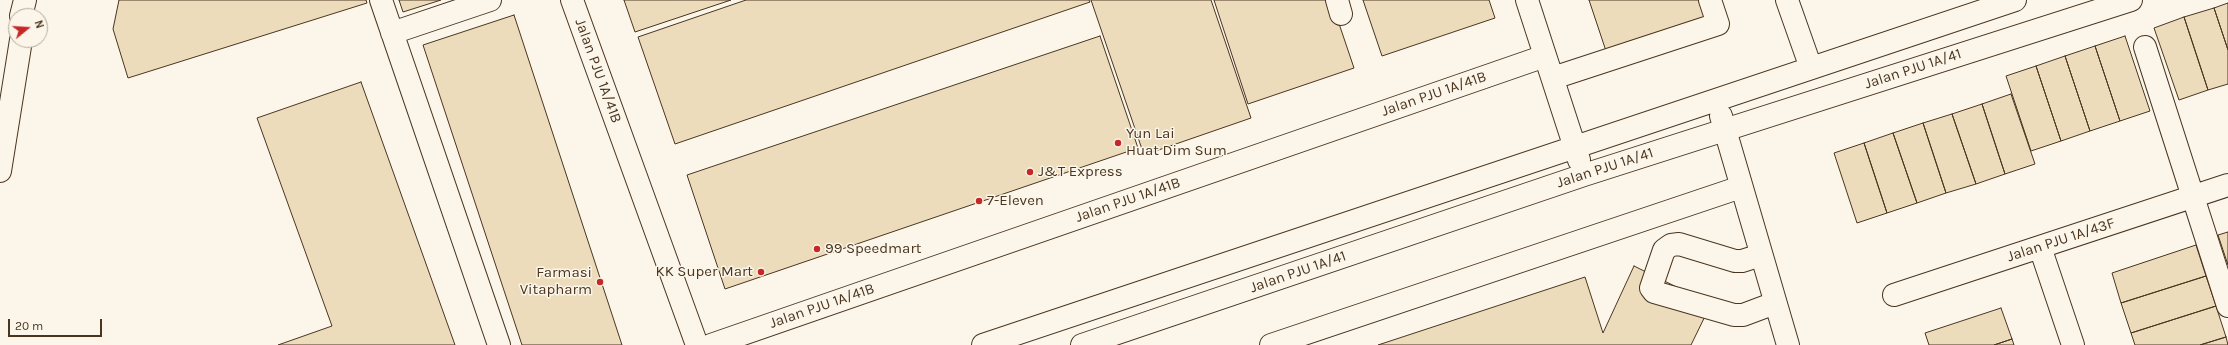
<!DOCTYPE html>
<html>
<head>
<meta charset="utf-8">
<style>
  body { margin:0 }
  #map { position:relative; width:2228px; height:345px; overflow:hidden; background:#fbf6e9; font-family:Karla,sans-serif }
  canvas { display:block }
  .north { position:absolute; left:8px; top:8px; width:40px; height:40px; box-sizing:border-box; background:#fbf6e9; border:1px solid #b4a999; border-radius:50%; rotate:72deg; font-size:11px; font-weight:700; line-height:16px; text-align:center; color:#4a3520 }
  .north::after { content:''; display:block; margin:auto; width:14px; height:18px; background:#c62828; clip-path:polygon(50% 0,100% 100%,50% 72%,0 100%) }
  .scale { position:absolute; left:8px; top:319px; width:94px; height:18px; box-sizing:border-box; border:2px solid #4a3520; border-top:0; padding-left:5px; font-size:12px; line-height:14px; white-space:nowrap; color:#4a3520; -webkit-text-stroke:3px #fbf6e9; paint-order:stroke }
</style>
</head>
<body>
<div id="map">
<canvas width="2228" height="345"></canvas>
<div class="north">N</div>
<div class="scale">20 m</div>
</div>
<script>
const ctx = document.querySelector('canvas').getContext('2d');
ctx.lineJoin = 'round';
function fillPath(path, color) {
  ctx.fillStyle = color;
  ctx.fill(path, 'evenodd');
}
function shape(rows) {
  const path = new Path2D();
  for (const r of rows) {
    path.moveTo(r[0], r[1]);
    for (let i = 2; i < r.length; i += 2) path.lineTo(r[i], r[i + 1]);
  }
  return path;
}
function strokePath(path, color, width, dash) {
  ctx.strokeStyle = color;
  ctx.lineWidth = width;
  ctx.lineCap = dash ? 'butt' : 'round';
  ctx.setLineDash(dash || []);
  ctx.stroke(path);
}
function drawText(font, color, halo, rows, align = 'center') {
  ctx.font = font + ' Karla,sans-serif';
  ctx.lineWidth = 3;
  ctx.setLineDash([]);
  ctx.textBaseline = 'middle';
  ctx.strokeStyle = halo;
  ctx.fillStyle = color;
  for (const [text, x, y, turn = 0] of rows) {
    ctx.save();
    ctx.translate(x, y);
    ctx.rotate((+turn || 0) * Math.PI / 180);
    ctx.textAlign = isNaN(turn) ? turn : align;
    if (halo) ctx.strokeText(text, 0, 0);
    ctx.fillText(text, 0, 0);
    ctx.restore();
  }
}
const building = shape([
  [119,0,366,0,367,3,128,78,113,29,119,0],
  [399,0,441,0,403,12,399,0],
  [624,0,731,0,635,32,624,0],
  [746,0,1089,0,1090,2,675,144,638,37,746,0],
  [1091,0,1211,0,1251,118,1144,155,1091,0],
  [1214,0,1331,0,1354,68,1248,104,1214,0],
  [1363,0,1489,0,1495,18,1382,56,1363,0],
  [1589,0,1703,0,1709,17,1606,51,1589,0],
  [2228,3,2228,50,2214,8,2228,3],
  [2214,8,2228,50,2228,84,2208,90,2184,17,2214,8],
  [514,15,622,345,522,345,423,45,514,15],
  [2184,17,2208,90,2179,100,2154,28,2184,17],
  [1100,36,1138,148,725,289,687,175,1100,36],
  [2125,36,2150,111,2120,121,2095,46,2125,36],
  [2095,46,2120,121,2090,131,2065,56,2095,46],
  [2065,56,2090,131,2061,141,2036,66,2065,56],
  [2036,66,2061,141,2031,151,2006,76,2036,66],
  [361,82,455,345,278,345,332,326,257,118,361,82],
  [2011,94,2035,164,2005,174,1982,104,2011,94],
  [1982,104,2005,174,1976,184,1952,114,1982,104],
  [1952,114,1976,184,1946,193,1923,123,1952,114],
  [1923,123,1946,193,1917,203,1893,133,1923,123],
  [1893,133,1917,203,1887,213,1864,143,1893,133],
  [1864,143,1887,213,1857,223,1834,153,1864,143],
  [2228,232,2228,265,2218,235,2228,232],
  [2196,245,2206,276,2121,303,2112,273,2196,245],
  [1634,266,1711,304,1691,345,1378,345,1585,277,1603,333,1634,266],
  [2206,276,2216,306,2131,333,2121,303,2206,276],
  [2216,306,2226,337,2200,345,2135,345,2131,333,2216,306],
  [2001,308,2012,339,1994,345,1929,345,1925,333,2001,308],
  [2226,337,2228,345,2200,345,2226,337],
  [2012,339,2014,345,1994,345,2012,339]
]);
const minor = shape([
  [381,0,499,345],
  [572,0,697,345],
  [1337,0,1341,14],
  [1527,0,1579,160],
  [1787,0,1811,68],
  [21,16,25,0],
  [392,33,490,0],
  [2145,47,2228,306],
  [1553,78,1718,24,1710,0],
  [1721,116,1788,345],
  [0,171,21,40],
  [2040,247,2073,345],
  [1761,255,1742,261,1735,261,1679,244,1671,245,1664,250,1651,288,1654,292,1734,315,1743,315,1775,303],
  [1894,295,2228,185],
  [711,345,1545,56],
  [983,345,2015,0],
  [1082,345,1584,175,2131,0],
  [1271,345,1741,187]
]);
const markers = [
  [1118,143,4,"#c62828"],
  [1030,172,4,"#c62828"],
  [979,201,4,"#c62828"],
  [817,249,4,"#c62828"],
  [761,272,4,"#c62828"],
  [600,282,4,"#c62828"]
];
const streetNames = [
  ["Jalan PJU 1A/41",1913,69,-18],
  ["Jalan PJU 1A/41B",598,71,70],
  ["Jalan PJU 1A/41B",1434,94,-19],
  ["Jalan PJU 1A/41",1605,168,-18],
  ["Jalan PJU 1A/41B",1128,200,-19],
  ["Jalan PJU 1A/43F",2061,240,-18],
  ["Jalan PJU 1A/41",1298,272,-19],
  ["Jalan PJU 1A/41B",822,306,-19]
];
const poiNames = [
  ["Yun Lai",1126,134],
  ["Huat Dim Sum",1126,151],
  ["J&T Express",1038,172],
  ["7-Eleven",987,201],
  ["99 Speedmart",825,249],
  ["KK Super Mart",753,272,"right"],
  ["Farmasi",592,273,"right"],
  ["Vitapharm",592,290,"right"]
];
fillPath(building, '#ecdcbc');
strokePath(building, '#4a3520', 1);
strokePath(minor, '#4a3520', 24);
strokePath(minor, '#fbf6e9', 22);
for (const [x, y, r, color] of markers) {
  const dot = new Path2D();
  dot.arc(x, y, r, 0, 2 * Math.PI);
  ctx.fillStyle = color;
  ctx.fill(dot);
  strokePath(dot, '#fbf6e9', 1.5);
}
drawText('15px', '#4a3520', '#fbf6e9', streetNames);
drawText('15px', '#4a3520', '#fbf6e9', poiNames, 'left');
</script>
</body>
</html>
